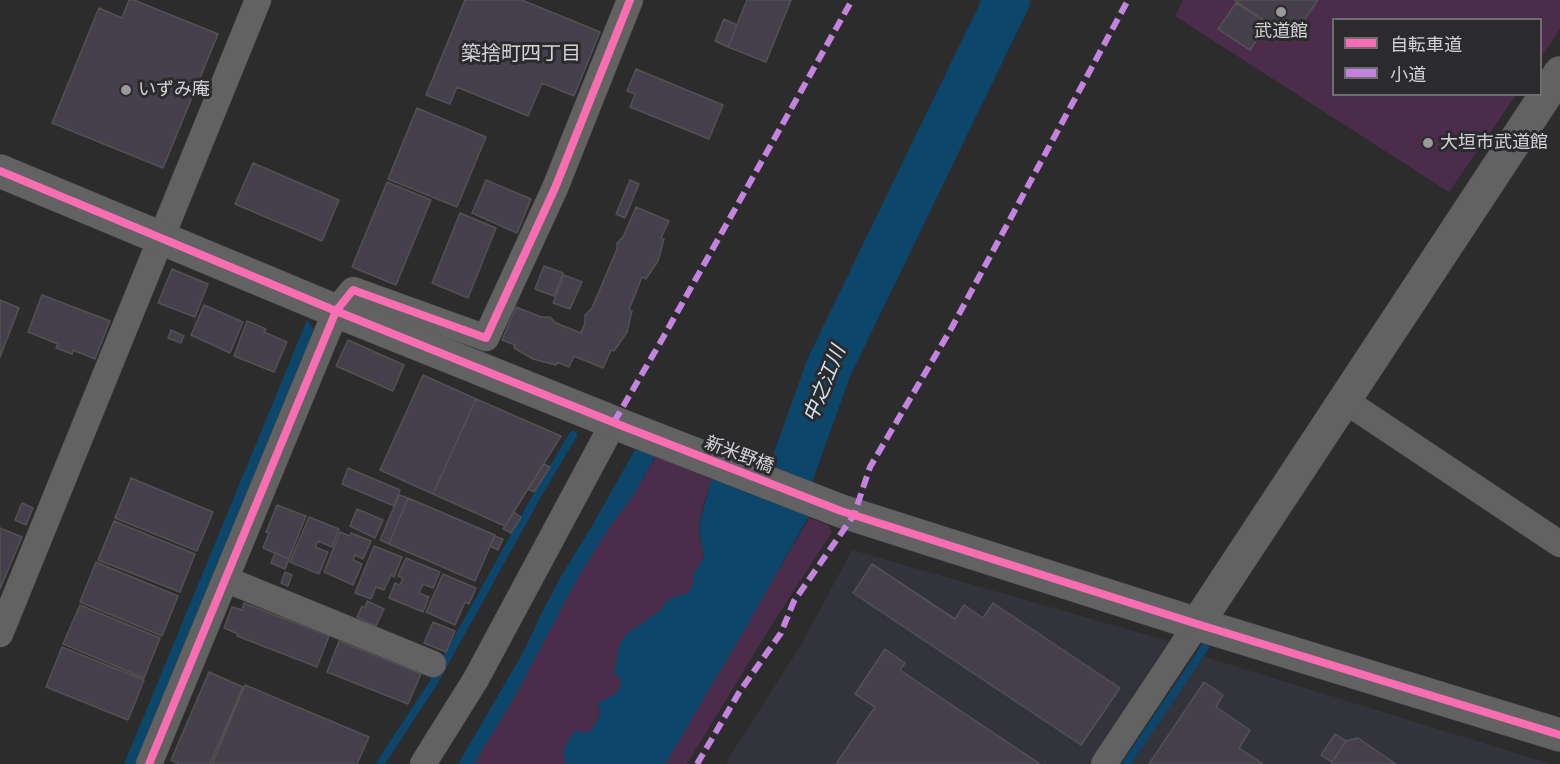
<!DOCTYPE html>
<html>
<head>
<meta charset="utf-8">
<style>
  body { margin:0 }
  #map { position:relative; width:1560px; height:764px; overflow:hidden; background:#2c2c2d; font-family:"PT Sans Narrow","Noto Sans JP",sans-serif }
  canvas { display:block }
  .legend { position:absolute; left:1332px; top:18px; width:210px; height:78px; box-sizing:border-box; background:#2b2b2e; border:2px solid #6e6e71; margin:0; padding:8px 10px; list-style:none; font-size:18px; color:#d3d3d5 }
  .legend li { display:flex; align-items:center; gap:12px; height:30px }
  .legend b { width:30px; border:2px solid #6e6e71 }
</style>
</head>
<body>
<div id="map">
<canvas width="1560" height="764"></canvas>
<ul class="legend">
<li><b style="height:8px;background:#f96db3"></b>自転車道</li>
<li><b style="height:8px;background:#c483df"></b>小道</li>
</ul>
</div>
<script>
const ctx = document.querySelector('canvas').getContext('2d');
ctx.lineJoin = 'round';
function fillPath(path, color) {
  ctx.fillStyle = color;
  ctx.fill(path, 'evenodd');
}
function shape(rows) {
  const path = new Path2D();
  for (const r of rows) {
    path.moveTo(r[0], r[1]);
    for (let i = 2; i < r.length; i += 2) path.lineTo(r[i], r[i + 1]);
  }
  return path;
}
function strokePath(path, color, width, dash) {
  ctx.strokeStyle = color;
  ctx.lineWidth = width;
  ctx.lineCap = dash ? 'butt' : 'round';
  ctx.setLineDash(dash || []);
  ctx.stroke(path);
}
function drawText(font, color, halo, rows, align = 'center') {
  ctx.font = font + ' "PT Sans Narrow","Noto Sans JP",sans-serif';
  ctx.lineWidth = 6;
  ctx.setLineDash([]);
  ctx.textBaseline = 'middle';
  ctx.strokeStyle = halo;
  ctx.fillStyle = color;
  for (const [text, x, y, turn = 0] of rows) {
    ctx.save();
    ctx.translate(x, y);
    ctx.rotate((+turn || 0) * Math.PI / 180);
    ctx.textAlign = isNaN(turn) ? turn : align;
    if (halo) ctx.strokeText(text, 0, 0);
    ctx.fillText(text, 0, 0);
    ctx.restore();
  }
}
const built = shape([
  [852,550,1168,641,1088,764,725,764,801,645],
  [1202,656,1551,764,1129,764]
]);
const green = shape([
  [1183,0,1560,0,1560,29,1541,58,1540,20,1334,20,1334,94,1516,95,1449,192,1175,16],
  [656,456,712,479,703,507,699,525,701,544,704,553,703,559,694,573,692,588,686,594,674,597,664,603,661,610,653,616,614,671,622,682,617,693,598,703,600,716,591,730,584,733,566,764,474,764,515,696,576,581,608,529,634,494],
  [809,518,828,525,832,532,771,626,687,764,665,764]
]);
const water = shape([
  [307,320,315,331,136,764,124,764],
  [641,439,661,446,634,494,608,529,576,581,515,696,474,764,458,764,524,651,541,614,560,578,592,526],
  [714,471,813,509,746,627,665,764,566,764,563,753,569,738,576,730,584,733,591,730,600,716,598,703,617,693,622,682,614,672,620,642,629,632,661,610,664,603,674,597,686,594,692,588,694,573,703,559,704,553,701,544,699,525]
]);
const stream = shape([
  [380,764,432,685,538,494,573,435],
  [1126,764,1205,647]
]);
const river = shape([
  [766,531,778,509,829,367,1007,0]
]);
const building = shape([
  [129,0,134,0,218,34,163,168,52,123,99,8,122,18,129,0],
  [465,0,522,0,600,32,574,96,542,83,528,116,457,87,450,104,426,95,465,0],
  [747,0,791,0,766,62,728,47,747,0],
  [1234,0,1318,0,1298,29,1290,23,1283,33,1234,0],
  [1236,3,1268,23,1250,50,1218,29,1236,3],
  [724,19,737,25,728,47,715,41,724,19],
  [636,69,723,105,709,139,630,107,635,94,627,91,636,69],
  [417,108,486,137,457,207,388,179,417,108],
  [253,163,339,200,322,241,235,204,253,163],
  [486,180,531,199,517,233,472,213,486,180],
  [630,180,639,184,625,218,616,214,630,180],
  [387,182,431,200,396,285,352,267,387,182],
  [636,207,669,221,661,238,664,239,658,261,646,279,642,277,629,310,632,311,627,332,614,351,611,350,603,368,574,356,569,367,557,362,556,365,533,359,514,348,515,345,502,340,516,307,541,317,550,317,556,323,581,333,585,323,585,315,592,308,617,249,617,243,623,237,636,207],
  [460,213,496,228,468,298,432,283,460,213],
  [544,266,563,273,554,296,535,289,544,266],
  [172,269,208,284,195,317,158,303,172,269],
  [564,275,582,282,570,309,553,303,564,275],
  [42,295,110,321,95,359,73,350,72,354,56,348,58,344,28,332,42,295],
  [0,300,19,308,0,357,0,300],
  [204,305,243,322,230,353,191,335,204,305],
  [247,321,266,329,264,332,287,342,274,372,234,356,247,321],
  [171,330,184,336,181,343,168,338,171,330],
  [348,340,404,365,393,391,336,366,348,340],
  [423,375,476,399,433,494,380,470,423,375],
  [476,399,561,436,505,526,433,494,476,399],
  [544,464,550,467,534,492,528,489,544,464],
  [348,468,400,490,394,506,342,484,348,468],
  [131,478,213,512,197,551,115,518,131,478],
  [399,495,408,498,389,544,380,540,399,495],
  [408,498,495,535,475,581,389,544,408,498],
  [22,503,33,508,26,525,15,520,22,503],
  [277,505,306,516,289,559,263,548,269,533,266,532,277,505],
  [357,509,383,520,375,538,350,526,357,509],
  [514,512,521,517,511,533,503,529,514,512],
  [309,517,339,529,332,547,318,541,315,547,328,552,319,574,290,562,309,517],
  [114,521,195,554,180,592,98,560,114,521],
  [0,528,22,537,0,589,0,528],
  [340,532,350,536,351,533,371,541,363,559,355,555,353,560,362,564,353,585,324,572,340,532],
  [494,536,503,539,498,550,490,546,494,536],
  [374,546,402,557,394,577,391,575,384,590,376,587,371,599,355,593,374,546],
  [275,553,289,559,285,569,271,563,275,553],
  [406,558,440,572,433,588,423,584,419,593,429,597,423,612,389,598,395,583,400,585,403,578,398,576,406,558],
  [96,562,178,596,162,636,80,602,96,562],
  [872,564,955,619,964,605,983,618,993,603,1120,688,1081,745,853,593,872,564],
  [285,572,292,575,288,586,281,583,285,572],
  [443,574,476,588,469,604,465,602,455,625,426,612,443,574],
  [367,601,384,609,376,626,357,617,362,606,365,608,367,601],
  [244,603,329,636,317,667,237,636,238,634,224,628,232,607,242,610,244,603],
  [80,605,160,638,144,678,63,644,80,605],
  [433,622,455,631,446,652,424,643,433,622],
  [339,641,421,674,408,704,327,672,339,641],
  [62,647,144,680,128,720,46,687,62,647],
  [885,649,905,663,900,670,1040,764,836,764,875,707,855,694,885,649],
  [209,672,243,687,210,764,179,764,171,760,209,672],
  [1204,682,1223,695,1216,707,1250,730,1239,748,1263,764,1149,764,1204,682],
  [245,685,369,737,357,764,212,764,245,685],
  [1335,734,1346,741,1332,762,1321,755,1335,734],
  [1358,738,1396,764,1331,764,1346,741,1358,738]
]);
const street = shape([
  [1344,400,1560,544],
  [225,579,433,664],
  [0,634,258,0],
  [149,764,336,311,353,290,486,338,555,188,630,0],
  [423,764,476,679,614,422],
  [1104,764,1197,624]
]);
const secondary = shape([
  [0,171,336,311,625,427,841,511,1197,624,1560,735],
  [1197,624,1560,73]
]);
const quiet = shape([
  [614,422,660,343,852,0],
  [697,764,740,691,781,633,794,601,854,515,870,467,951,329,1128,0]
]);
const cycleway = shape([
  [0,171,336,311,625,427,841,511,1197,624,1560,735],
  [149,764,336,311,353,290,486,338,555,188,630,0]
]);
const markers = [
  [1281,12,6,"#99999a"],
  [126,90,6,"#99999a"],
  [1428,143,6,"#99999a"]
];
const poiNames = [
  ["武道館",1281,32,"center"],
  ["いずみ庵",138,90],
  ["大垣市武道館",1440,143]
];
const streetNames = [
  ["新米野橋",739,455,21]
];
const neighbourhoodNames = [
  ["築捨町四丁目",521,54]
];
const waterNames = [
  ["中之江川",825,384,-68]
];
fillPath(built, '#33333b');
fillPath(green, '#4c2c4b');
fillPath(water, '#0c466b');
strokePath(stream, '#0c466b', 8);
strokePath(river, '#0c466b', 46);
fillPath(building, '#463f4c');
strokePath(building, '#525253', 1.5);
strokePath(street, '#474748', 27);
strokePath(secondary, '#474748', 34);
strokePath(street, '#626263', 26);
strokePath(secondary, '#626263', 33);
strokePath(quiet, '#c483df', 6, [12, 6]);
strokePath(cycleway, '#f96db3', 8);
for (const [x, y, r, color] of markers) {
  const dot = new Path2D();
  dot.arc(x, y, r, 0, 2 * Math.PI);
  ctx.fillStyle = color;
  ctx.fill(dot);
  strokePath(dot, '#2b2b2e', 2);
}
drawText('18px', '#d3d3d5', '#2b2b2e', poiNames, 'left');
drawText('18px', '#d3d3d5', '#2b2b2e', streetNames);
drawText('20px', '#d3d3d5', '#2b2b2e', neighbourhoodNames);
drawText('italic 20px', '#d3e5f4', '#2b2b2e', waterNames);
</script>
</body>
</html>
